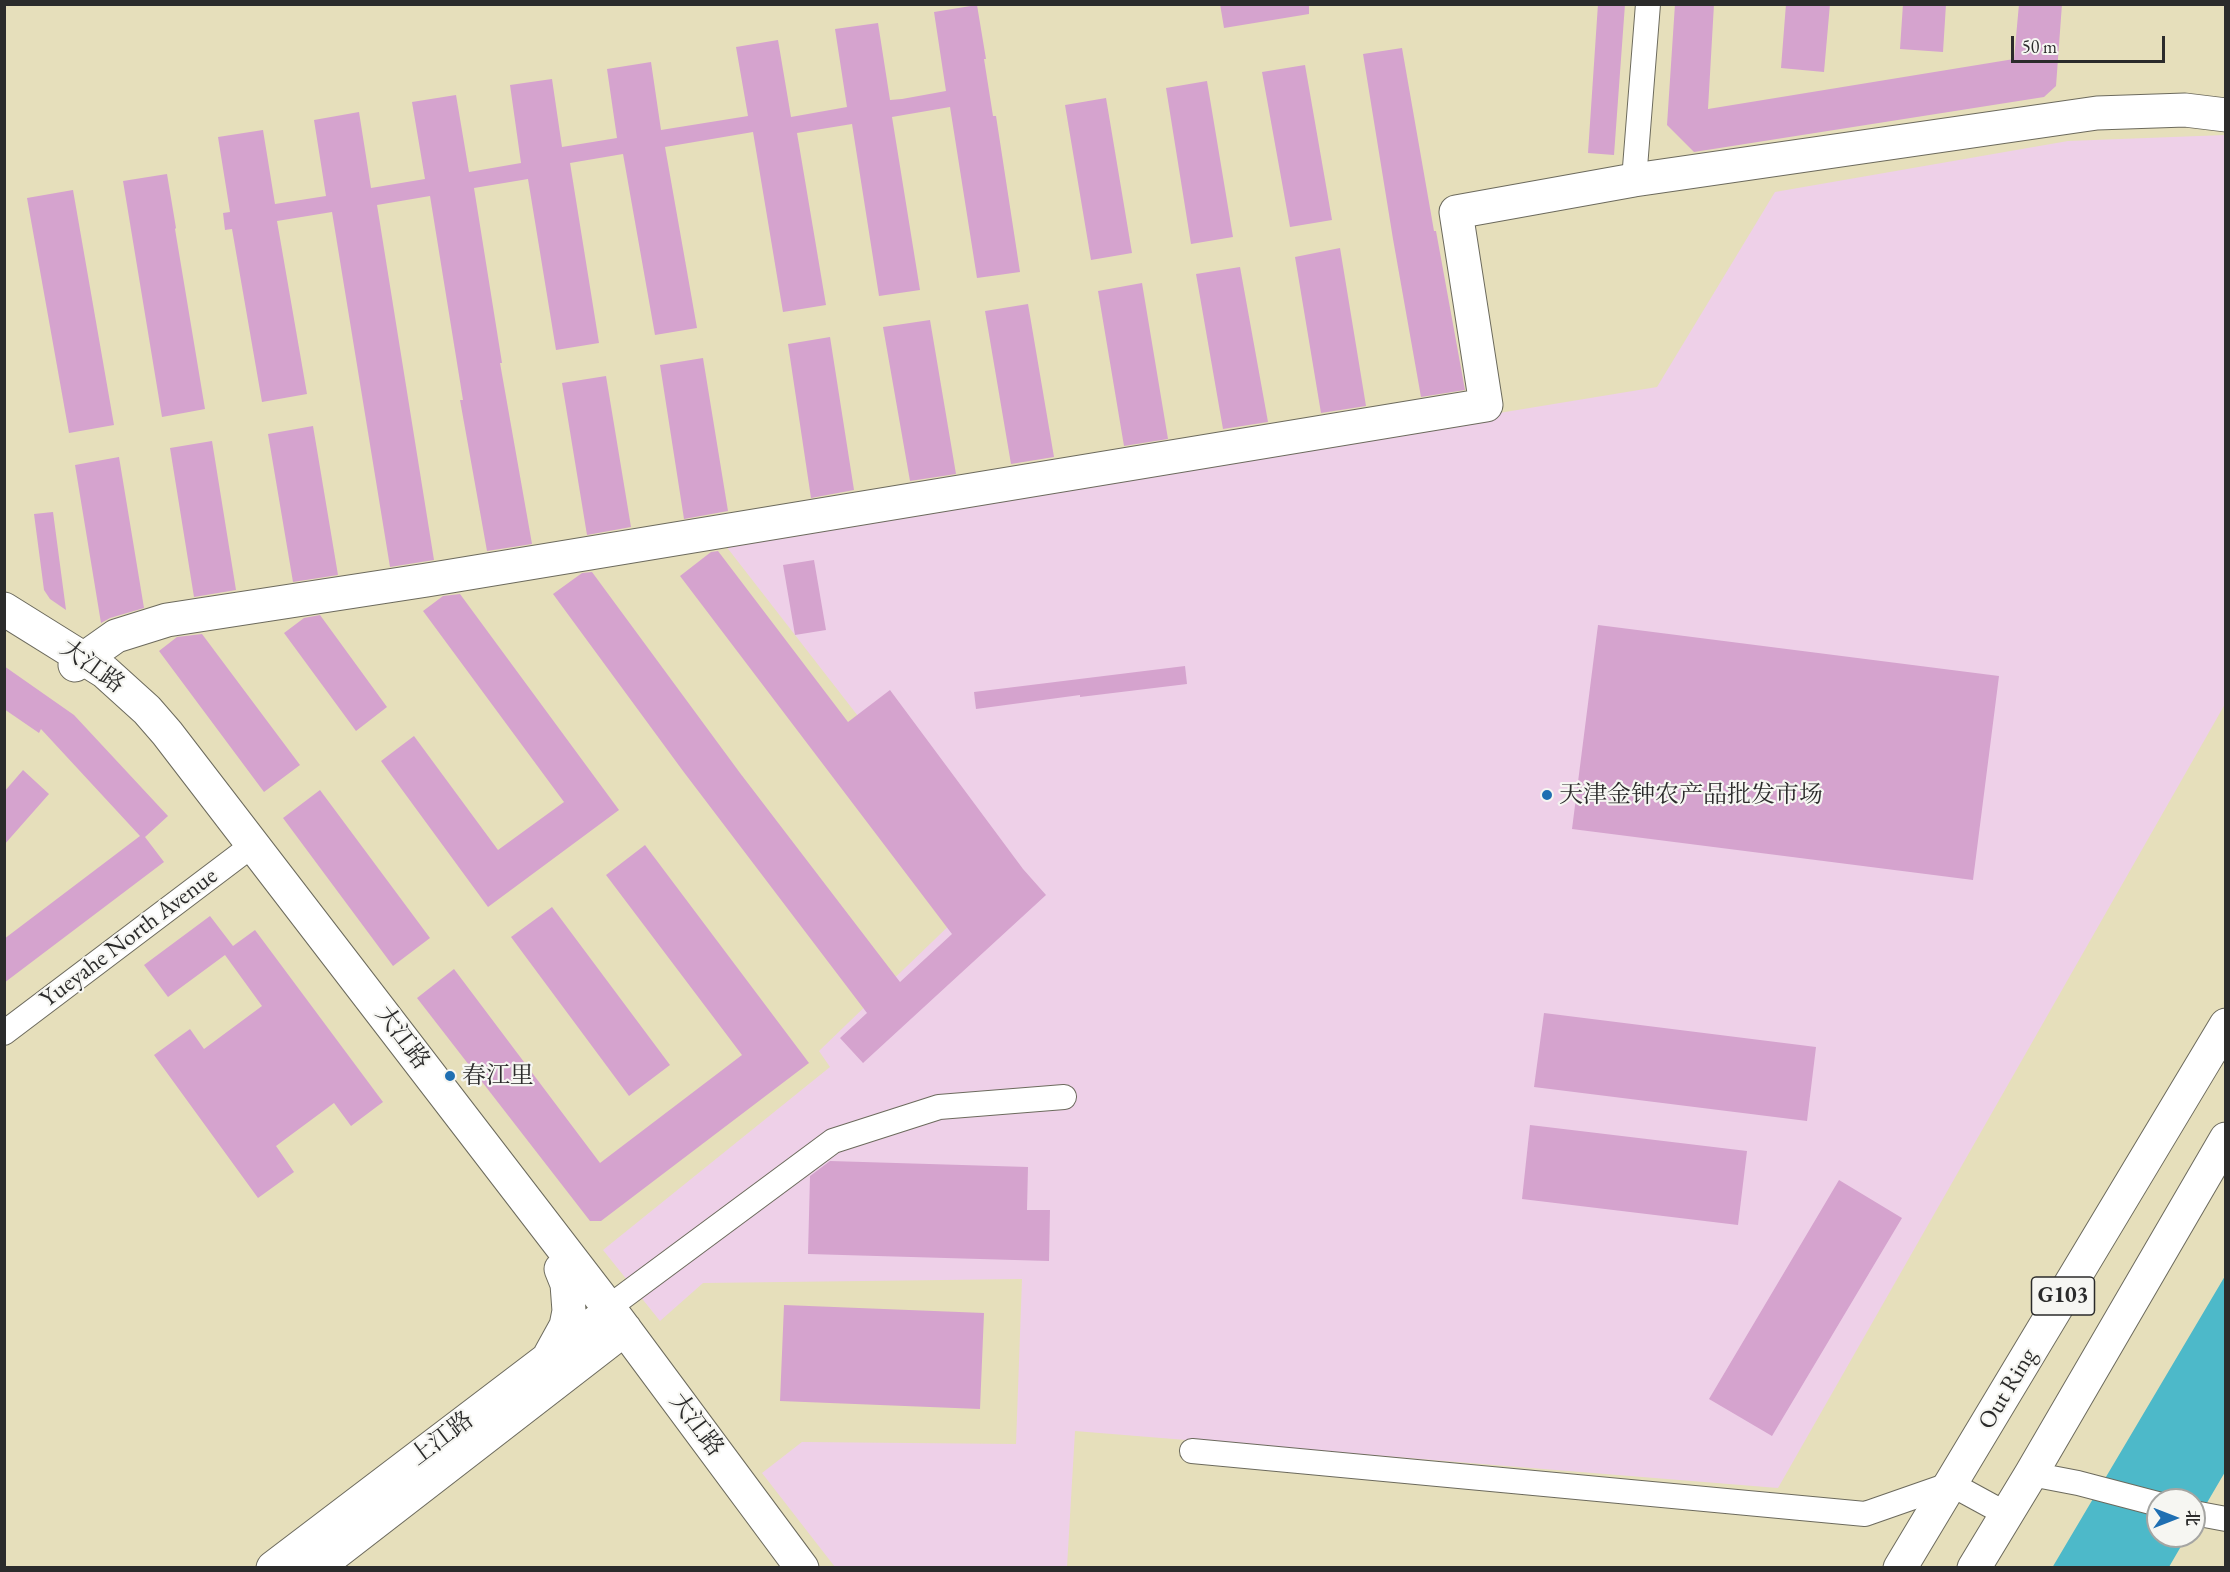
<!DOCTYPE html>
<html>
<head>
<meta charset="utf-8">
<style>
  body { margin:0 }
  #map { position:relative; width:2230px; height:1572px; overflow:hidden; background:#e6dfbb; font-family:"EB Garamond","Noto Serif SC",serif }
  canvas { display:block }
  .frame { position:absolute; inset:0; border:6px solid #2b2b2b; pointer-events:none }
  .north { position:absolute; left:2146px; top:1488px; width:60px; height:60px; box-sizing:border-box; background:#f6f6f2; border:2px solid #a5a5a2; border-radius:50%; rotate:90deg; font-size:16px; font-weight:700; line-height:24px; text-align:center; color:#2b2b2b }
  .north::after { content:''; display:block; margin:auto; width:21px; height:27px; background:#1f6fb2; clip-path:polygon(50% 0,100% 100%,50% 72%,0 100%) }
  .scale { position:absolute; left:2011px; top:36px; width:154px; height:27px; box-sizing:border-box; border:3px solid #2b2b2b; border-top:0; padding-left:8px; font-size:18px; line-height:21px; white-space:nowrap; color:#2b2b2b; -webkit-text-stroke:4px #f6f6f2; paint-order:stroke }
</style>
</head>
<body>
<div id="map">
<canvas width="2230" height="1572"></canvas>
<div class="frame"></div>
<div class="north">北</div>
<div class="scale">50 m</div>
</div>
<script>
const ctx = document.querySelector('canvas').getContext('2d');
ctx.lineJoin = 'round';
function fillPath(path, color) {
  ctx.fillStyle = color;
  ctx.fill(path, 'evenodd');
}
function shape(rows) {
  const path = new Path2D();
  for (const r of rows) {
    path.moveTo(r[0], r[1]);
    for (let i = 2; i < r.length; i += 2) path.lineTo(r[i], r[i + 1]);
  }
  return path;
}
function strokePath(path, color, width, dash) {
  ctx.strokeStyle = color;
  ctx.lineWidth = width;
  ctx.lineCap = dash ? 'butt' : 'round';
  ctx.setLineDash(dash || []);
  ctx.stroke(path);
}
function drawText(font, color, halo, rows, align = 'center') {
  ctx.font = font + ' "EB Garamond","Noto Serif SC",serif';
  ctx.lineWidth = 4.5;
  ctx.setLineDash([]);
  ctx.textBaseline = 'middle';
  ctx.strokeStyle = halo;
  ctx.fillStyle = color;
  for (const [text, x, y, turn = 0] of rows) {
    ctx.save();
    ctx.translate(x, y);
    ctx.rotate((+turn || 0) * Math.PI / 180);
    ctx.textAlign = isNaN(turn) ? turn : align;
    if (halo) ctx.strokeText(text, 0, 0);
    ctx.fillText(text, 0, 0);
    ctx.restore();
  }
}
const built = shape([
  [2225,135,2225,704,1778,1488,1075,1431,1067,1567,835,1567,762,1473,802,1442,1016,1444,1022,1279,703,1283,660,1321,603,1250,830,1067,819,1051,990,886,722,541,1657,387,1775,192,2068,141]
]);
const water = shape([
  [2225,1276,2225,1472,2194,1525,2194,1500,2158,1500,2158,1536,2187,1536,2169,1567,2052,1568]
]);
const building = shape([
  [1220,4,1309,4,1309,14,1224,28],
  [1598,4,1625,4,1614,155,1588,153],
  [1675,4,1714,4,1708,109,2014,59,2019,4,2062,4,2056,86,2044,97,1694,152,1667,125],
  [1786,4,1830,4,1824,72,1781,68],
  [1903,4,1946,4,1943,52,1900,49],
  [977,5,986,59,984,59,993,116,996,116,1020,272,977,278,950,107,892,117,920,290,879,296,852,124,797,133,826,305,783,312,753,132,665,147,697,328,655,335,623,154,570,163,599,343,556,350,528,179,474,188,502,363,500,363,532,544,487,551,460,400,463,400,430,196,377,205,434,560,390,567,332,212,277,221,307,394,262,402,232,229,225,230,223,213,230,212,218,137,263,130,275,204,326,196,314,120,359,112,371,188,425,179,412,102,456,95,469,172,521,163,510,85,552,79,562,147,617,138,607,69,651,62,661,130,748,116,736,47,778,40,791,117,847,107,835,29,878,23,890,100,902,99,946,91,934,12],
  [1402,48,1434,231,1436,231,1465,390,1421,397,1393,239,1363,54],
  [1305,65,1332,220,1290,227,1262,72],
  [1207,81,1233,237,1191,244,1166,88],
  [1106,98,1132,253,1091,260,1065,105],
  [167,174,176,228,175,229,205,409,162,417,123,181],
  [73,190,114,425,69,433,27,198],
  [1340,248,1366,406,1321,413,1295,257],
  [1240,267,1268,422,1223,429,1196,274],
  [1142,283,1168,439,1124,446,1098,291],
  [1028,304,1054,457,1011,464,985,311],
  [930,320,956,474,910,481,883,327],
  [830,337,854,490,811,498,788,344],
  [703,358,728,511,684,519,660,365],
  [606,376,631,527,587,535,562,383],
  [313,426,338,575,293,582,268,434],
  [212,441,236,590,194,597,170,448],
  [119,457,144,608,110,618,101,623,75,465],
  [53,512,66,610,50,599,44,590,34,514],
  [718,551,848,722,890,690,1023,869,1046,895,863,1063,840,1038,867,1013,683,771,553,594,582,573,592,572,740,773,900,982,952,934,680,576,711,552],
  [814,560,826,630,795,635,783,565],
  [460,594,619,810,488,907,381,761,414,736,498,850,564,802,423,611,443,596],
  [320,615,387,707,356,731,284,633,304,618],
  [1598,625,1999,676,1973,880,1572,829],
  [202,634,300,765,264,792,159,651,177,637],
  [4,666,74,715,168,816,145,837,164,862,4,983,4,939,140,836,41,729,39,733,4,709],
  [1185,666,1187,684,1080,697,1080,695,976,709,974,692],
  [23,770,49,794,4,845,4,792],
  [320,790,430,938,393,966,283,818],
  [645,845,809,1063,601,1221,590,1221,417,998,454,969,600,1163,742,1055,606,875],
  [552,907,670,1065,629,1096,511,937],
  [210,916,233,946,255,930,383,1102,351,1126,334,1103,276,1146,294,1172,258,1198,154,1055,190,1029,204,1049,262,1006,225,955,168,997,144,965],
  [1544,1013,1816,1047,1807,1121,1534,1087],
  [1530,1125,1747,1151,1738,1225,1522,1199],
  [830,1161,1028,1167,1027,1210,1050,1210,1049,1261,808,1254,810,1176],
  [1839,1180,1902,1218,1772,1436,1709,1399],
  [784,1305,984,1313,980,1409,780,1401]
]);
const street = shape([
  [1634,180,1648,4],
  [4,1033,254,844],
  [597,1316,833,1141,939,1107,1064,1097],
  [1192,1451,1865,1514,1951,1484,2006,1514],
  [2031,1474,2078,1483,2158,1504],
  [2194,1513,2226,1519]
]);
const secondary = shape([
  [4,609,105,672,147,710,167,733,618,1320,802,1568],
  [75,665,116,636,167,620,427,580,1486,405,1456,212,1634,180,2097,113,2185,110,2226,115],
  [550,1355,566,1326,569,1311,567,1284,561,1269],
  [273,1568,611,1311],
  [316,1568,625,1329]
]);
const highway = shape([
  [1900,1568,2226,1025],
  [1974,1568,2031,1474,2226,1139]
]);
const markers = [
  [1547,795,6,"#1f6fb2"],
  [450,1076,6,"#1f6fb2"]
];
const shields = [
  [2063,1296,63]
];
const shieldNames = [
  ["G103",2063,1296]
];
const streetNames = [
  ["大江路",92,667,36],
  ["Yueyahe North Avenue",129,938,-37],
  ["大江路",402,1038,53],
  ["Out Ring",2008,1389,-59],
  ["大江路",696,1425,53],
  ["上江路",442,1439,-37]
];
const poiNames = [
  ["天津金钟农产品批发市场",1559,795],
  ["春江里",462,1076]
];
fillPath(built, '#eed0e8');
fillPath(water, '#4db9c9');
fillPath(building, '#d5a3ce');
strokePath(street, '#6c6a5d', 26);
strokePath(secondary, '#6c6a5d', 35);
strokePath(highway, '#6c6a5d', 35);
strokePath(street, '#fff', 24);
strokePath(secondary, '#fff', 33);
strokePath(highway, '#fff', 33);
for (const [x, y, r, color] of markers) {
  const dot = new Path2D();
  dot.arc(x, y, r, 0, 2 * Math.PI);
  ctx.fillStyle = color;
  ctx.fill(dot);
  strokePath(dot, '#f6f6f2', 2);
}
for (const [x, y, w] of shields) {
  const box = new Path2D();
  box.roundRect(x - w / 2, y - 19, w, 38, 4.5);
  ctx.fillStyle = '#f6f6f2';
  ctx.fill(box);
  strokePath(box, '#2b2b2b', 1.5);
}
drawText('bold 22px', '#2b2b2b', null, shieldNames);
drawText('24px', '#2b2b2b', '#f6f6f2', streetNames);
drawText('24px', '#2b2b2b', '#f6f6f2', poiNames, 'left');
</script>
</body>
</html>
